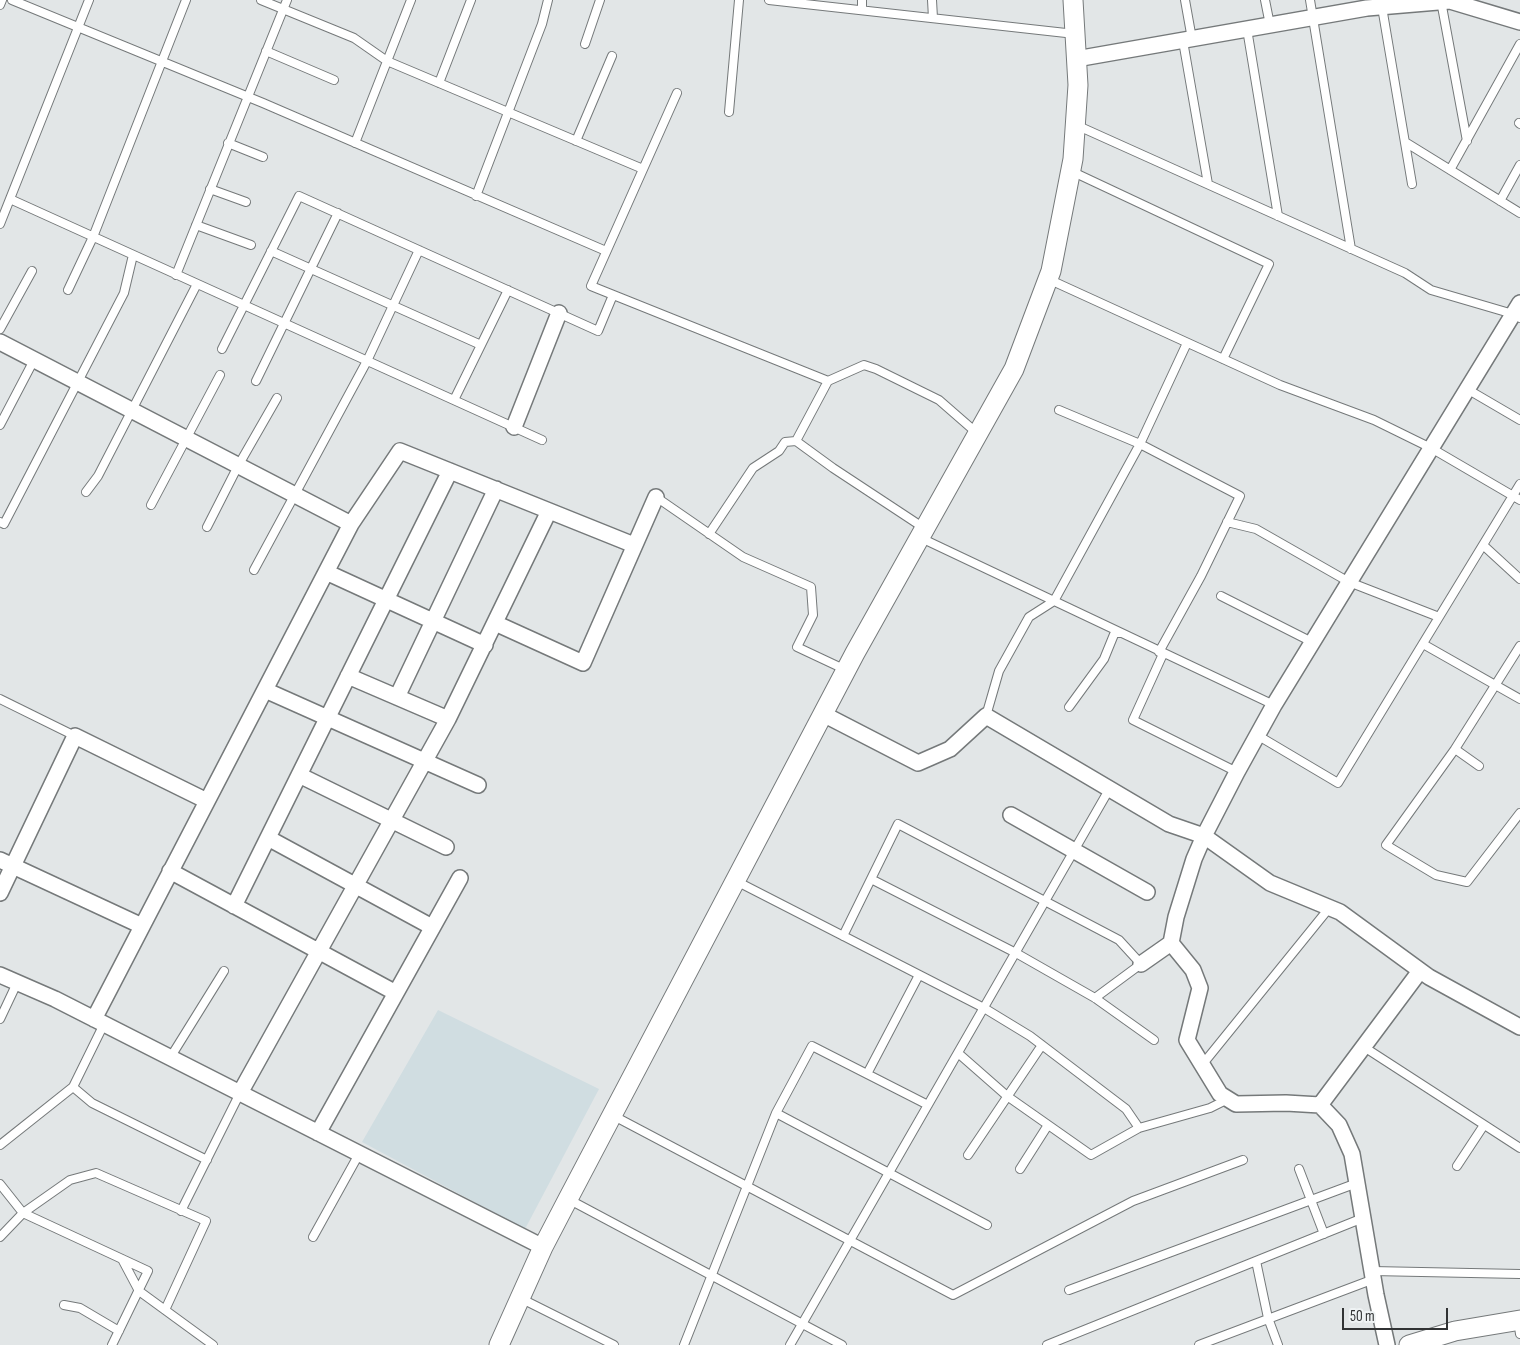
<!DOCTYPE html>
<html>
<head>
<meta charset="utf-8">
<style>
  body { margin:0 }
  #map { position:relative; width:1520px; height:1345px; overflow:hidden; background:#e2e6e7; font-family:"Sofia Sans Condensed",sans-serif }
  canvas { display:block }
  .scale { position:absolute; left:1342px; top:1308px; width:106px; height:22px; box-sizing:border-box; border:2px solid #313334; border-top:0; padding-left:6px; font-size:15px; line-height:18px; white-space:nowrap; color:#313334; -webkit-text-stroke:4px #eff3f4; paint-order:stroke }
</style>
</head>
<body>
<div id="map">
<canvas width="1520" height="1345"></canvas>
<div class="scale">50 m</div>
</div>
<script>
const ctx = document.querySelector('canvas').getContext('2d');
ctx.lineJoin = 'round';
function fillPath(path, color) {
  ctx.fillStyle = color;
  ctx.fill(path, 'evenodd');
}
function shape(rows) {
  const path = new Path2D();
  for (const r of rows) {
    path.moveTo(r[0], r[1]);
    for (let i = 2; i < r.length; i += 2) path.lineTo(r[i], r[i + 1]);
  }
  return path;
}
function strokePath(path, color, width, dash) {
  ctx.strokeStyle = color;
  ctx.lineWidth = width;
  ctx.lineCap = dash ? 'butt' : 'round';
  ctx.setLineDash(dash || []);
  ctx.stroke(path);
}
const built = shape([
  [438,1010,599,1089,525,1229,362,1142]
]);
const service = shape([
  [12,0,263,103,606,251],
  [261,0,354,38,387,61,643,169],
  [769,0,1075,34],
  [932,0,933,18],
  [1185,0,1192,39],
  [1265,0,1270,25],
  [1310,0,1351,249],
  [1441,1,1467,141],
  [0,5,2,0],
  [1382,7,1412,184],
  [862,10,862,0],
  [1247,29,1278,216],
  [1183,41,1208,184],
  [585,44,600,0],
  [266,51,334,80],
  [439,83,471,0],
  [677,93,591,286,828,381,864,365,876,369,939,400,978,434],
  [729,112,739,0],
  [1519,123,1520,124],
  [1076,125,1405,273,1431,290,1513,314,1520,318],
  [576,141,612,56],
  [1405,142,1520,213],
  [228,143,263,157],
  [355,143,411,0],
  [1450,170,1520,44],
  [1071,171,1269,264,1223,359],
  [210,189,246,202],
  [476,196,542,24,548,0],
  [10,199,542,440],
  [1500,201,1520,165],
  [0,224,89,0],
  [196,225,251,245],
  [271,251,481,345],
  [176,275,287,0],
  [1048,279,1280,385,1374,420,1431,448,1520,500],
  [68,290,93,237,186,0],
  [0,329,32,271],
  [222,349,299,196,598,331,613,295],
  [256,381,338,213],
  [828,381,796,441,833,468,924,528],
  [1467,389,1520,420],
  [454,400,508,290],
  [1059,410,1140,444,1240,496,1201,576,1159,652],
  [0,425,34,360],
  [86,492,98,476,197,284],
  [656,497,743,557,811,587,813,615,797,647,846,670],
  [151,505,220,375],
  [0,522,4,524,124,293,133,255],
  [1227,522,1256,529,1349,582,1439,617],
  [207,527,238,466,277,398],
  [709,534,753,468,779,451,785,442,796,441],
  [921,538,1274,705],
  [1483,545,1520,579],
  [254,570,367,361,419,250],
  [1221,596,1312,642],
  [1423,644,1520,699],
  [1163,654,1133,720,1237,772],
  [0,699,75,736],
  [1069,707,1104,659,1115,632,1119,633],
  [986,716,999,671,1029,617,1054,601,1140,444,1187,343],
  [1257,735,1338,783,1520,484],
  [1455,749,1386,845,1436,875,1467,882,1520,813],
  [1479,766,1455,749,1520,646],
  [871,879,1016,953,1095,998,1154,1040],
  [736,881,984,1008,1030,1036,1126,1109,1139,1128],
  [843,936,898,824,1119,940,1141,964,1095,998],
  [0,1019,17,983],
  [1364,1047,1520,1148],
  [958,1053,1007,1096,1091,1155,1139,1128,1210,1108,1228,1099],
  [170,1058,224,971],
  [1202,1065,1330,907],
  [867,1074,919,975],
  [73,1087,92,1103,207,1160],
  [776,1113,987,1225],
  [612,1115,953,1295,1133,1201,1243,1160],
  [0,1145,73,1087,104,1024],
  [968,1155,1042,1045],
  [1457,1166,1484,1125],
  [1020,1169,1048,1125],
  [1299,1169,1324,1234],
  [0,1184,23,1213,0,1237],
  [568,1199,842,1345],
  [181,1211,240,1093],
  [313,1237,359,1154],
  [122,1259,139,1291,213,1345],
  [1256,1261,1268,1318,1278,1345],
  [1372,1271,1520,1274],
  [1069,1290,1357,1183],
  [520,1298,614,1345],
  [64,1305,80,1308,119,1331],
  [1518,1321,1520,1334],
  [112,1345,148,1271,23,1213,70,1180,96,1173,206,1221,165,1310],
  [684,1345,776,1113,812,1046,928,1105],
  [790,1345,1110,788],
  [1047,1345,1363,1218],
  [1199,1345,1374,1279]
]);
const minor = shape([
  [1076,59,1367,8,1450,1,1520,22],
  [0,342,351,524],
  [514,427,559,313],
  [326,572,485,645],
  [495,623,583,663,656,497],
  [348,676,448,719],
  [265,690,478,785],
  [397,697,496,489],
  [823,714,918,763,950,749,986,716,1169,824,1204,836,1270,883,1340,912,1429,977,1520,1027],
  [299,775,446,847],
  [1011,815,1147,892],
  [268,838,432,927],
  [0,860,142,926],
  [170,871,396,993],
  [0,893,75,736,207,801],
  [234,906,450,471],
  [1141,964,1171,943],
  [0,975,55,999,543,1247],
  [94,1019,351,524,400,451,634,545],
  [240,1093,448,719,549,511],
  [1320,1105,1420,971],
  [318,1133,460,878],
  [1387,1345,1376,1295,1352,1154,1339,1125,1320,1105,1286,1103,1236,1104,1220,1094,1187,1040,1200,988,1193,970,1171,943,1176,917,1194,859,1204,836,1237,772,1274,705,1520,303]
]);
const tertiary = shape([
  [499,1345,543,1247,568,1199,855,653,1014,369,1051,271,1073,159,1078,85,1073,0],
  [1409,1345,1455,1331,1520,1320]
]);
fillPath(built, '#d0dde1');
strokePath(service, '#75797a', 10);
strokePath(minor, '#75797a', 18);
strokePath(tertiary, '#75797a', 21);
strokePath(service, '#fff', 8);
strokePath(minor, '#fff', 15);
strokePath(tertiary, '#fff', 19);
</script>
</body>
</html>
